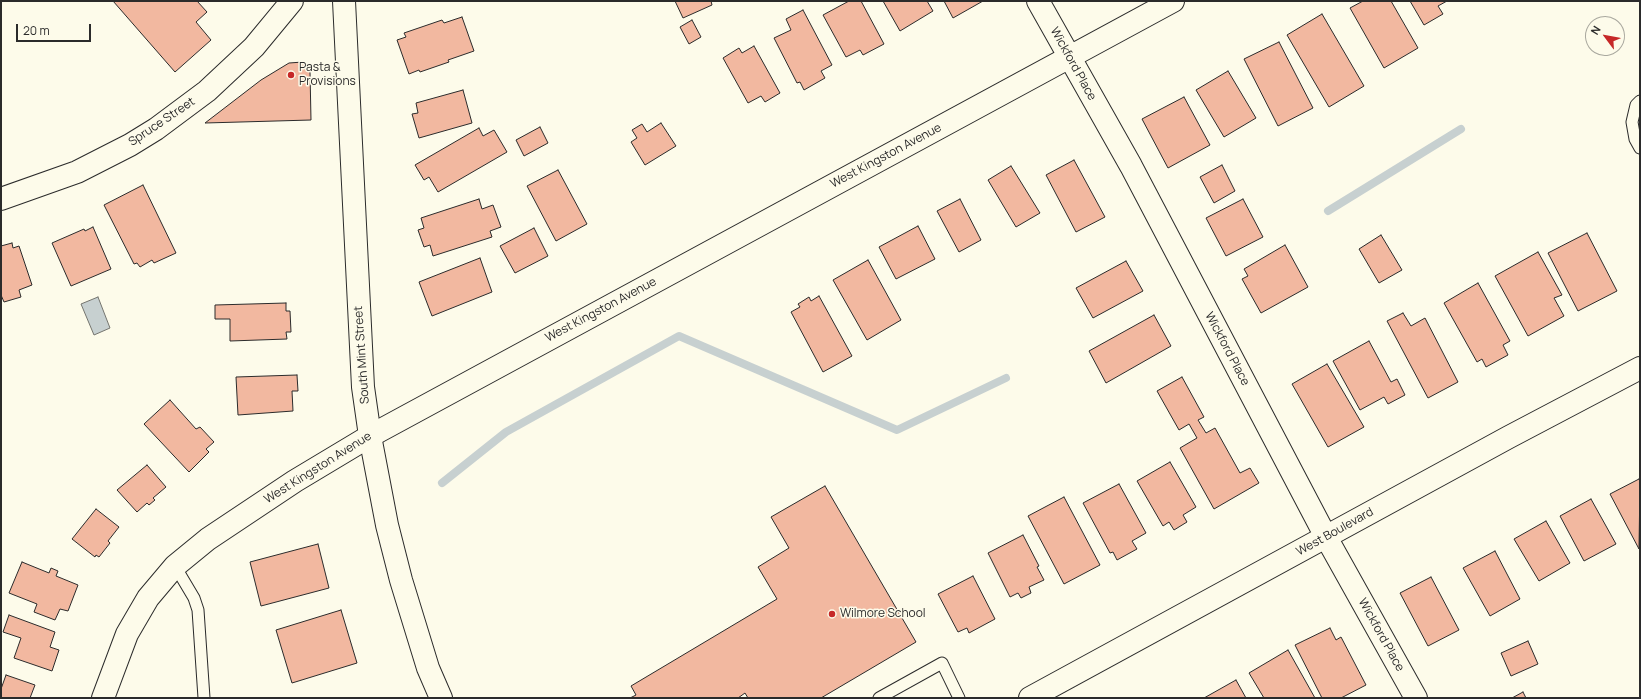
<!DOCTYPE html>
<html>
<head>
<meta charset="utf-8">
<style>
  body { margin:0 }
  #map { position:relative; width:1641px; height:699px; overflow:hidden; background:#fdfbea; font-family:Manrope,sans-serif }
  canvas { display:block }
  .frame { position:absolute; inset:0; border:2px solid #2b2b2b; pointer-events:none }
  .north { position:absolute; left:1585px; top:16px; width:40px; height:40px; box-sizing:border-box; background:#fdfbea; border:1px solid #a9a89e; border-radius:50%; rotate:302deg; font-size:11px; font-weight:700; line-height:16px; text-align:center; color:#2b2b2b }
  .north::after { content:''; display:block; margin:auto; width:14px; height:18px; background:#c62828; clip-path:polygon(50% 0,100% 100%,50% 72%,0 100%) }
  .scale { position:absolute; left:16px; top:24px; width:75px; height:18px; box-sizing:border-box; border:2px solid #2b2b2b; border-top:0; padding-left:5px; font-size:12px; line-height:14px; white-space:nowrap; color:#2b2b2b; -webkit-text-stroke:3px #fdfbea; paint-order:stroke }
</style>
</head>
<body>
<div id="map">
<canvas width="1641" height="699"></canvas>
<div class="frame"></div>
<div class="north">N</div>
<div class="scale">20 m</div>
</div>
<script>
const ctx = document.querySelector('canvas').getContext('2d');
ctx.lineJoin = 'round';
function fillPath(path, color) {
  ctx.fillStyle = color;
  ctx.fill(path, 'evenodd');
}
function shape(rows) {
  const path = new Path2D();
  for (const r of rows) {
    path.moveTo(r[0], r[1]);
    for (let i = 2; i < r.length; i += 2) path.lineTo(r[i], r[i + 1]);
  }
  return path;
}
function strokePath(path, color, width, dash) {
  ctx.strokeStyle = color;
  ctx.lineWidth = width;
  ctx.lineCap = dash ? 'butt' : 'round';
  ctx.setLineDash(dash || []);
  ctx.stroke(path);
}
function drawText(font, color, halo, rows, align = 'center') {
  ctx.font = font + ' Manrope,sans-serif';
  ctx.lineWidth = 3;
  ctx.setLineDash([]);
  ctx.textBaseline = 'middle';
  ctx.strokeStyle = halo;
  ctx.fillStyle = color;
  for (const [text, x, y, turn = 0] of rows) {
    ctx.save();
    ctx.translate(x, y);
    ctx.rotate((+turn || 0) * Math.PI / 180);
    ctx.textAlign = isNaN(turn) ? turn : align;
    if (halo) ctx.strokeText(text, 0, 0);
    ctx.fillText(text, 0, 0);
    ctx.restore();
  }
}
const water = shape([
  [98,297,110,328,94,335,81,304,98,297]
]);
const stream = shape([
  [1328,211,1461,129],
  [442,483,506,432,679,336,897,430,1006,378]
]);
const building = shape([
  [113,1,197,1,207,12,196,22,211,40,175,72,113,1],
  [675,1,711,1,712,5,683,18,675,1],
  [849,1,861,1,884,44,863,55,860,50,846,57,823,15,849,1],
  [883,1,927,1,933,11,900,31,883,1],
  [944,1,983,1,953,18,944,1],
  [1363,1,1391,1,1418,48,1384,68,1350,8,1363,1],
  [1410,1,1447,1,1438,6,1443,14,1424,25,1410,1],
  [803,10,832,65,821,71,825,78,804,90,800,82,797,83,774,38,791,30,786,19,803,10],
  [1322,14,1364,86,1329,107,1287,35,1322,14],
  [462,17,474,51,448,60,449,62,420,72,419,70,409,74,397,40,406,37,404,33,442,20,444,23,462,17],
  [692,20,701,37,689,44,680,27,692,20],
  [1279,42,1313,108,1278,126,1244,59,1279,42],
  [754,46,780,93,765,102,761,96,748,103,723,58,739,48,742,53,754,46],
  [303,62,310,72,311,120,205,123,261,80,289,63,303,62],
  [1228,71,1256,118,1224,137,1196,90,1228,71],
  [463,90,472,123,419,138,412,114,418,113,416,103,463,90],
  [1184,97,1210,145,1168,168,1142,119,1184,97],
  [661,123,676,146,645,165,631,142,637,138,632,130,642,124,647,132,661,123],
  [540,127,548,143,524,156,516,140,540,127],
  [479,128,483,136,494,130,507,152,438,192,429,177,424,180,415,165,479,128],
  [1074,160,1105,217,1076,232,1046,175,1074,160],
  [1222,165,1235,191,1214,203,1200,177,1222,165],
  [1011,166,1040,213,1016,227,988,180,1011,166],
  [558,170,587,224,556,241,527,186,558,170],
  [143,185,176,253,154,263,152,260,140,267,137,263,134,264,104,205,143,185],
  [479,199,482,209,493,205,501,227,490,231,492,237,433,256,430,245,424,247,418,230,424,228,421,218,479,199],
  [960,199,981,240,959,252,937,211,960,199],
  [1243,199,1263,237,1226,256,1206,218,1243,199],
  [918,226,935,259,896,279,879,247,918,226],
  [93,227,111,269,71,286,52,243,84,229,85,231,93,227],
  [534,228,548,256,515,273,500,246,534,228],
  [1587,233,1617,291,1578,311,1548,253,1587,233],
  [1381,235,1402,270,1379,283,1359,249,1381,235],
  [12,243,13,248,19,246,32,285,19,290,21,297,4,302,1,295,1,246,12,243],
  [1285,245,1308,287,1261,313,1242,279,1248,276,1244,269,1285,245],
  [1538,252,1562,295,1554,298,1564,316,1528,336,1495,276,1538,252],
  [480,258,492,292,432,316,419,282,480,258],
  [868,260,901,320,867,340,833,280,868,260],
  [1126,261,1143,291,1093,318,1076,288,1126,261],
  [1478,283,1510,341,1503,345,1508,355,1486,367,1482,359,1477,362,1444,303,1478,283],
  [819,296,852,356,823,372,791,312,800,307,798,304,809,297,811,301,819,296],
  [286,303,286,311,290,311,291,332,286,332,287,339,230,341,230,319,215,319,215,305,286,303],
  [1403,313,1411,326,1425,318,1458,382,1428,398,1387,321,1403,313],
  [1154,315,1171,346,1106,383,1089,351,1154,315],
  [1369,341,1391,382,1397,379,1405,395,1388,404,1384,397,1360,410,1333,361,1369,341],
  [1327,364,1364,427,1328,447,1292,384,1327,364],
  [297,375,298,391,292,391,293,411,238,415,236,377,297,375],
  [1182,377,1204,417,1198,420,1206,433,1215,428,1240,473,1250,468,1259,483,1214,509,1180,448,1197,438,1189,424,1179,430,1157,391,1182,377],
  [170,400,196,429,200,427,214,442,206,449,209,452,189,472,144,424,170,400],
  [1170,462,1196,507,1183,515,1187,522,1174,530,1169,522,1163,526,1137,481,1170,462],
  [147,465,166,487,153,498,155,500,149,505,147,503,137,512,117,490,147,465],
  [1639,479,1640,481,1639,549,1610,494,1639,479],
  [1119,484,1146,533,1132,541,1137,549,1117,560,1113,552,1110,553,1083,503,1119,484],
  [825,486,916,642,821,698,748,698,745,693,738,698,630,698,636,695,631,686,777,599,758,567,789,548,771,517,825,486],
  [1064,497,1100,565,1064,584,1028,516,1064,497],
  [1591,499,1616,544,1584,561,1560,516,1591,499],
  [96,509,119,527,108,541,110,543,99,557,96,555,95,557,72,539,96,509],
  [1546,521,1570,563,1539,581,1514,539,1546,521],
  [1023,535,1039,566,1037,567,1044,580,1029,587,1031,593,1021,598,1018,593,1010,597,988,553,1023,535],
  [318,544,329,588,261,606,250,562,318,544],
  [1495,551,1520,599,1490,616,1463,568,1495,551],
  [22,562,49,573,51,568,58,571,56,576,78,585,68,611,60,609,55,620,34,612,37,604,9,593,22,562],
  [973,576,995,619,969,633,967,628,958,632,938,594,973,576],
  [1431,577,1459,630,1428,646,1400,593,1431,577],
  [341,610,357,663,292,683,276,630,341,610],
  [9,615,55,632,50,647,59,650,52,671,14,658,21,638,3,632,9,615],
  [1330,628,1336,640,1341,637,1366,685,1341,698,1322,698,1295,645,1330,628],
  [1528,641,1538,664,1511,676,1501,653,1528,641],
  [1288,650,1315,698,1264,698,1249,673,1288,650],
  [6,675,35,685,30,698,1,698,1,689,6,675],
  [1236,680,1246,698,1204,698,1236,680],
  [1523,692,1526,698,1512,698,1523,692]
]);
const service = shape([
  [1640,101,1636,105,1632,122,1635,139,1640,148],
  [175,566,194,598,198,610,204,698],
  [879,698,942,663,959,698]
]);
const minor = shape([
  [1038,1,1131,166,1326,537,1416,698],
  [1,199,77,172,130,145,156,129,207,91,254,47,292,1],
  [103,698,127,634,148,598,175,566,208,539,295,481,370,436,1173,1]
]);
const tertiary = shape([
  [344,1,363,387,370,436,387,525,401,580,428,668,441,698]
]);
const primary = shape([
  [1030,698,1509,437,1640,368]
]);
const markers = [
  [291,75,4,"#c62828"],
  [832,614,4,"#c62828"]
];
const streetNames = [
  ["Wickford Place",1073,64,61],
  ["Spruce Street",162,122,-34],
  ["West Kingston Avenue",886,156,-28],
  ["West Kingston Avenue",601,310,-28],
  ["Wickford Place",1227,349,62],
  ["South Mint Street",362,355,-94],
  ["West Kingston Avenue",318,468,-32],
  ["West Boulevard",1335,532,-29],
  ["Wickford Place",1381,635,61]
];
const poiNames = [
  ["Pasta &",299,68],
  ["Provisions",299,82],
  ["Wilmore School",840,614]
];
fillPath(water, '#c7d0d0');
strokePath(water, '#74746e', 1);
strokePath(stream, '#c7d0d0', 8);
fillPath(building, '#f2b8a0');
strokePath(building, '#2b2b2b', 1);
strokePath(service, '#2b2b2b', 13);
strokePath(minor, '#2b2b2b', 24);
strokePath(tertiary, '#2b2b2b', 24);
strokePath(primary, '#2b2b2b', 24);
strokePath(service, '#fdfbea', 11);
strokePath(minor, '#fdfbea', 22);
strokePath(tertiary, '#fdfbea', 22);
strokePath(primary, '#fdfbea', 22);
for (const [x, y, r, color] of markers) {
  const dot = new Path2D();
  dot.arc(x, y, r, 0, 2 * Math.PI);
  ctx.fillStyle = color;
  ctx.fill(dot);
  strokePath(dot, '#fdfbea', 1.5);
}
drawText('12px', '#2b2b2b', '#fdfbea', streetNames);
drawText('12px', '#2b2b2b', '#fdfbea', poiNames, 'left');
</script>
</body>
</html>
